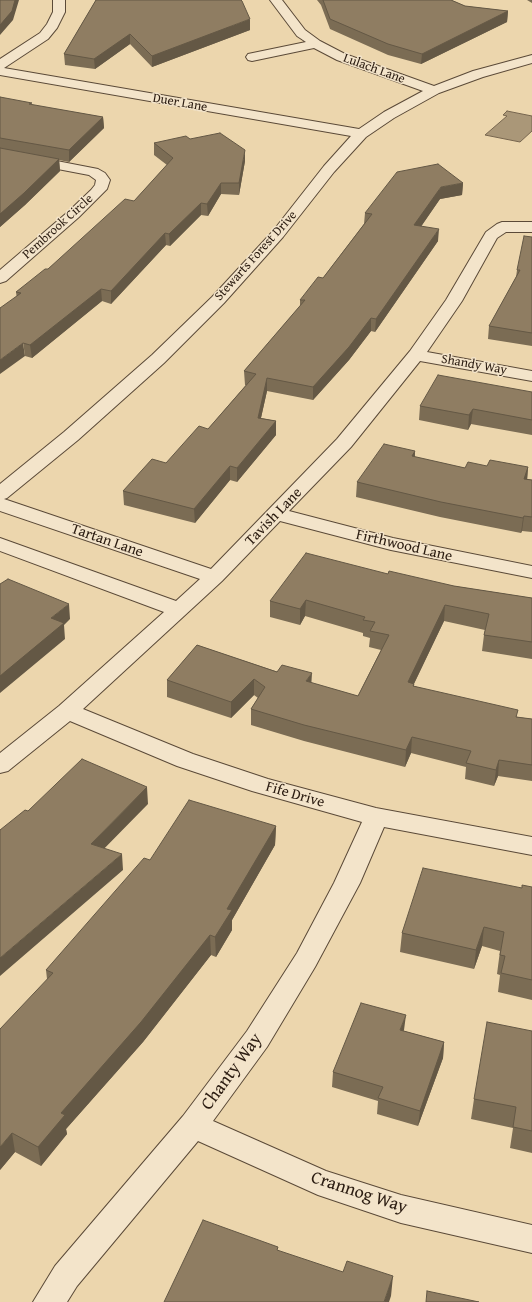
<!DOCTYPE html>
<html>
<head>
<meta charset="utf-8">
<style>
  body { margin:0 }
  canvas { display:block; background:#ecd6ad }
</style>
</head>
<body>
<canvas width="532" height="1302"></canvas>
<script>
const ctx = document.querySelector('canvas').getContext('2d');
ctx.lineJoin = 'round';
function fillPath(path, color) {
  ctx.fillStyle = color;
  ctx.fill(path, 'evenodd');
}
function shape(rows) {
  const path = new Path2D();
  for (const r of rows) {
    path.moveTo(r[0], r[1]);
    for (let i = 2; i < r.length; i += 2) path.lineTo(r[i], r[i + 1]);
  }
  return path;
}
function strokePath(path, color, width, dash) {
  ctx.strokeStyle = color;
  ctx.lineWidth = width;
  ctx.lineCap = dash ? 'butt' : 'round';
  ctx.setLineDash(dash || []);
  ctx.stroke(path);
}
function drawText(font, color, halo, rows, align = 'center') {
  ctx.font = font + ' "Gentium Book Plus",serif';
  ctx.lineWidth = 3;
  ctx.setLineDash([]);
  ctx.textBaseline = 'middle';
  ctx.strokeStyle = halo;
  ctx.fillStyle = color;
  for (const [text, x, y, turn = 0] of rows) {
    ctx.save();
    ctx.translate(x, y);
    ctx.rotate((+turn || 0) * Math.PI / 180);
    ctx.textAlign = isNaN(turn) ? turn : align;
    if (halo) ctx.strokeText(text, 0, 0);
    ctx.fillText(text, 0, 0);
    ctx.restore();
  }
}
const water = shape([
  [507,111,532,116,532,131,520,142,485,135,507,116,503,115,507,111]
]);
const minor = shape([
  [53,0,65,0,65,12,57,28,48,39,4,68,359,129,384,112,423,91,337,60,314,48,252,61,248,60,246,57,248,54,306,42,297,36,270,0,282,0,305,30,320,41,345,54,434,86,473,71,532,55,532,63,483,77,439,93,394,118,366,137,334,172,283,237,224,303,164,363,78,440,7,498,4,499,211,569,337,439,410,351,446,300,486,232,497,224,502,222,532,222,532,232,506,232,497,238,462,301,427,352,532,371,532,381,420,361,351,447,289,511,393,538,532,566,532,578,391,550,280,521,222,581,83,709,193,754,268,779,376,808,532,837,532,855,384,827,360,883,315,967,267,1047,213,1121,326,1171,401,1195,532,1225,532,1253,401,1223,318,1195,198,1141,77,1286,67,1302,33,1302,55,1266,183,1116,247,1031,297,953,334,883,362,822,252,791,177,766,70,721,8,771,0,773,0,753,59,706,164,612,0,551,0,538,176,601,200,579,0,511,0,484,64,432,152,355,212,297,273,231,324,166,351,136,0,75,0,59,40,33,47,24,53,12,53,0],
  [0,150,98,169,105,173,110,180,107,189,79,217,6,281,0,283,0,270,69,211,91,190,95,185,96,180,89,175,0,158,0,150]
]);
const wall = shape([
  [96,0,250,30,152,67,130,44,95,69,65,65,64,54],
  [317,0,451,0,465,6,508,11,507,22,421,64,388,55,330,29,321,5],
  [527,0,532,0,532,3],
  [0,97,32,105,103,117,104,128,69,162,59,160,60,171,25,205,0,227],
  [190,139,245,161,239,195,221,194,208,216,201,215,170,246,166,245,111,304,102,301,32,358,25,356,16,292,48,269,134,201,167,165,154,155,154,143],
  [463,183,462,195,440,199,421,226,438,241,375,332,371,331,349,360,313,400,267,391,261,418,276,421,276,435,237,482,230,480,195,523,124,505,123,491,166,463,208,429,246,385,245,385,244,371,300,306,300,300,323,278,364,224,365,213],
  [532,237,532,346,488,339,489,326,516,277,517,270],
  [532,392,532,435,471,424,468,430,419,420,420,406],
  [415,451,415,457,465,468,487,466,528,467,527,479,532,480,532,532,522,531,521,533,440,517,356,497,357,482],
  [388,574,454,586,532,598,532,659,482,651,484,635,485,630,444,621,414,684,414,686,518,717,532,719,532,781,498,776,494,786,465,779,466,767,411,753,405,767,304,741,251,725,251,709,258,698,254,695,231,718,167,697,167,680,197,645,311,683,358,696,381,650,369,647,370,638,363,636,363,633,305,616,300,625,270,617,270,601],
  [276,826,275,845,232,920,232,930,216,957,211,955,143,1042,66,1129,67,1134,41,1166,15,1152,0,1170,47,979,46,970,150,860],
  [532,887,532,1000,498,992,500,975,497,974,500,951,482,946,474,969,400,952,402,933],
  [404,1031,444,1042,443,1058,418,1126,377,1114,378,1101,332,1087,333,1072],
  [532,1031,532,1153,510,1148,513,1128,471,1119,474,1099]
]);
const shadedWall = shape([
  [15,0,19,0,13,20,0,35,0,25],
  [508,11,507,22,421,64,422,54],
  [250,19,250,30,152,67,152,56],
  [130,34,130,44,95,69,94,59],
  [103,117,104,128,69,162,69,150],
  [245,150,245,161,239,195,239,183],
  [59,159,60,171,25,205,0,227,0,214],
  [221,183,221,194,208,216,207,204],
  [463,183,462,195,440,199,414,237,414,225,441,187],
  [201,203,201,215,170,246,169,234],
  [439,229,438,241,375,332,376,319],
  [165,233,166,245,111,304,111,291],
  [101,289,102,301,32,358,30,345],
  [371,318,371,331,349,360,313,400,313,387],
  [23,343,25,356,0,374,0,360],
  [267,378,267,391,258,431,258,418],
  [473,409,471,424,468,430,469,415],
  [276,421,276,435,237,482,237,468],
  [415,451,414,466,412,456],
  [230,466,230,480,195,523,194,509],
  [528,467,527,482,524,479],
  [524,516,522,531,521,533,523,518],
  [306,600,305,616,300,625,300,609],
  [69,604,70,619,64,625,65,639,0,693,0,676,51,618],
  [445,605,444,621,407,698,408,682],
  [312,673,311,689,306,681],
  [254,679,254,695,231,718,231,702],
  [412,737,411,753,405,767,406,750],
  [499,760,498,776,494,786,496,770],
  [147,787,148,804,93,860,91,844],
  [276,826,275,845,232,920,232,930,216,957,215,937,227,909],
  [122,854,123,870,0,976,0,958],
  [484,927,482,946,474,969,476,950],
  [210,935,211,955,143,1042,66,1129,67,1134,41,1166,38,1147,61,1113],
  [406,1015,404,1030,399,1045,400,1030],
  [444,1042,443,1058,418,1126,420,1111],
  [12,1133,15,1152,0,1170,0,1147],
  [393,1276,391,1296,389,1302,384,1302]
]);
const building = shape([
  [0,0,15,0,12,11,0,25,0,0],
  [96,0,241,0,242,1,250,19,152,56,130,34,94,59,64,54,96,0],
  [323,0,451,0,465,6,508,11,422,54,388,44,330,19,323,0],
  [0,97,32,103,29,104,103,117,69,150,0,138,0,97],
  [220,133,245,150,239,183,221,183,207,204,201,203,169,234,165,233,111,291,101,289,30,345,23,343,0,360,0,308,21,293,16,292,45,269,48,269,125,199,134,201,173,158,154,143,186,136,190,139,220,133],
  [0,148,59,159,24,193,0,214,0,148],
  [438,164,463,183,441,187,414,225,439,229,376,319,371,318,349,347,313,387,267,378,258,418,276,421,237,468,230,466,194,509,123,491,152,459,166,463,199,426,208,429,256,374,244,371,305,300,300,300,318,277,323,278,372,214,365,213,397,172,438,164],
  [524,236,532,237,532,333,489,326,520,270,517,270,524,236],
  [438,375,532,392,532,420,473,409,469,415,420,406,438,375],
  [384,444,415,451,412,456,465,468,468,462,487,466,490,460,528,467,524,479,532,480,532,517,524,516,523,518,441,502,357,482,384,444],
  [306,553,388,574,389,571,454,586,532,598,532,642,484,635,489,614,445,605,408,682,414,684,413,686,518,710,516,717,532,719,532,765,499,760,496,770,466,763,471,751,412,737,406,750,304,725,251,709,265,687,254,679,231,702,167,680,197,645,277,672,282,665,312,673,306,681,358,696,389,635,370,631,375,622,363,620,365,617,306,600,300,609,270,601,306,553],
  [8,579,69,604,51,618,64,623,0,676,0,584,8,579],
  [82,759,147,787,91,844,122,854,0,958,0,830,25,810,28,811,82,759],
  [189,800,276,826,227,909,232,910,215,937,210,935,141,1022,61,1113,65,1115,38,1147,12,1133,0,1147,0,1029,53,973,46,970,144,858,150,860,189,800],
  [423,868,522,888,522,885,532,887,532,980,501,973,505,956,500,955,504,932,484,927,476,950,402,933,423,868],
  [361,1003,406,1015,400,1030,444,1042,420,1111,378,1098,383,1087,333,1072,361,1003],
  [487,1022,532,1031,532,1131,513,1127,516,1107,474,1099,487,1022],
  [203,1220,278,1247,277,1250,343,1272,347,1261,393,1276,384,1302,164,1302,203,1220],
  [427,1291,479,1302,426,1302,427,1291]
]);
const farStreetnames = [
  ["Lulach Lane",374,69,20],
  ["Duer Lane",180,103,10],
  ["Pembrook Circle",58,227,-42],
  ["Stewarts Forest Drive",256,256,-48],
  ["Shandy Way",474,365,10]
];
const streetNames = [
  ["Tavish Lane",274,517,-46],
  ["Tartan Lane",107,541,19],
  ["Firthwood Lane",404,546,13],
  ["Fife Drive",295,795,16]
];
const nearStreetnames = [
  ["Chanty Way",232,1072,-54],
  ["Crannog Way",359,1193,18]
];
fillPath(water, '#aa9778');
strokePath(water, '#77664f', 1);
strokePath(minor, '#5b4a38', 2);
fillPath(minor, '#f3e4ca');
fillPath(wall, '#7b6c54');
fillPath(shadedWall, '#645845');
fillPath(building, '#8f7d62');
strokePath(building, '#645845', 1);
drawText('13px', '#2b1c11', '#f3e4ca', farStreetnames);
drawText('15px', '#2b1c11', '#f3e4ca', streetNames);
drawText('18px', '#2b1c11', '#f3e4ca', nearStreetnames);
</script>
</body>
</html>
